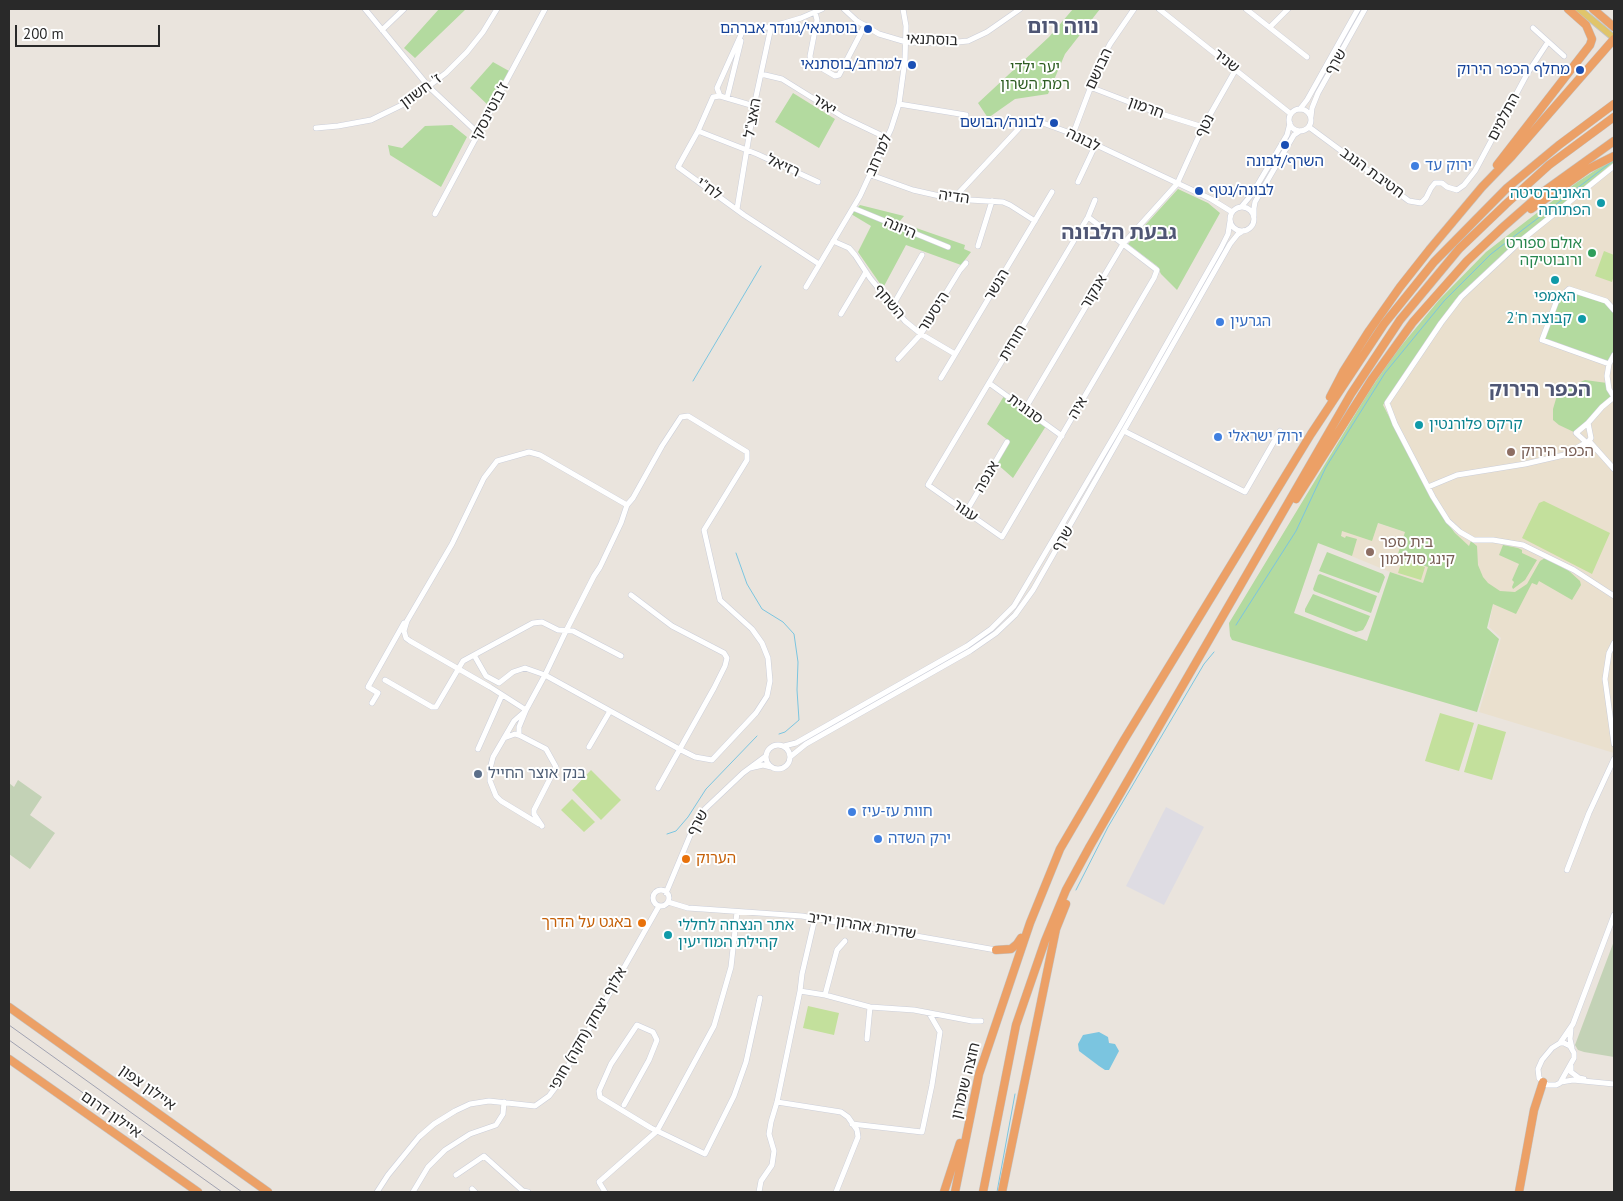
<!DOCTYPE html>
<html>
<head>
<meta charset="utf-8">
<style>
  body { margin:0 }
  #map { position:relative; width:1623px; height:1201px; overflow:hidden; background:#eae4dd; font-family:"PT Sans",sans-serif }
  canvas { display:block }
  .frame { position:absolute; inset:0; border:10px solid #292929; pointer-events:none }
  .scale { position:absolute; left:15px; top:25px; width:145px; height:22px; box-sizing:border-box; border:2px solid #292929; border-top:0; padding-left:6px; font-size:15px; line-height:18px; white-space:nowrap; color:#292929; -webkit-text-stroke:4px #fff; paint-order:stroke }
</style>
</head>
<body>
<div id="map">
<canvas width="1623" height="1201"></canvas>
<div class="frame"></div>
<div class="scale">200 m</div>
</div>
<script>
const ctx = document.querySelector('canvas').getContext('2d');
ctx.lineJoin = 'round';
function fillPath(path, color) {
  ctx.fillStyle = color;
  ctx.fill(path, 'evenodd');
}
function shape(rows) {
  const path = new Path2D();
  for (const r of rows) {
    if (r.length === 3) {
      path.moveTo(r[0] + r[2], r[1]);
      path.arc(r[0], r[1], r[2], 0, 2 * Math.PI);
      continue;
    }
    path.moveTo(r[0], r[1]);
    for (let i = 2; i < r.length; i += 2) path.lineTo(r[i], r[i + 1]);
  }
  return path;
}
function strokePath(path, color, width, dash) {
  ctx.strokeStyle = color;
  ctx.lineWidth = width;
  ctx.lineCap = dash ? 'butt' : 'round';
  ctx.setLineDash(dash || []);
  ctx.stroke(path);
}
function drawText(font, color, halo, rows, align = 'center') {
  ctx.font = font + ' "PT Sans","Noto Sans Hebrew",sans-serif';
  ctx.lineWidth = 4;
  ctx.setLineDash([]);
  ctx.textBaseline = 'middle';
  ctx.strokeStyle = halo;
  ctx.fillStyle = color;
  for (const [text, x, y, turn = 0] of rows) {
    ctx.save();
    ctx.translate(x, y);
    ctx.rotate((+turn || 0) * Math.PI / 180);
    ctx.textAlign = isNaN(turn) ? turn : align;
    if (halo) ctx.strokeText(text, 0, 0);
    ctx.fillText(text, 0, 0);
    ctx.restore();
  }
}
const industrial = shape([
  [1166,807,1204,827,1164,905,1126,886]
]);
const education = shape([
  [1614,162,1614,753,1479,712,1501,638,1489,627,1493,603,1469,547,1455,533,1430,495,1383,405,1455,300,1504,253],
  [1349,514,1405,532,1429,567,1423,583,1390,572,1332,548]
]);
const green = shape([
  [439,9,466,9,415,58,404,48],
  [1073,9,1100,9,1065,54,1048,94,1015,99,988,118,978,103,1049,37],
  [493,62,509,71,490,107,470,88],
  [793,93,835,119,819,148,775,122],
  [452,125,467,137,441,187,390,155,388,145,402,148,425,126],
  [1614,158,1614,162,1504,253,1455,300,1383,405,1430,495,1445,520,1455,533,1469,546,1471,541,1477,546,1478,565,1483,577,1488,583,1500,591,1515,592,1527,584,1540,561,1545,558,1569,571,1580,581,1581,585,1572,600,1539,581,1537,585,1532,583,1516,614,1493,604,1487,628,1499,639,1477,712,1232,640,1230,636,1229,623,1368,393,1392,357,1439,300,1486,252,1576,183],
  [1378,523,1405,532,1397,557,1428,567,1423,583,1390,572,1367,641,1294,613,1318,543,1352,556,1357,539,1346,536,1345,538,1341,536,1342,531,1372,541],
  [1178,189,1208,203,1220,213,1177,290,1161,274,1157,266,1128,244],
  [860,205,904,216,899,222,965,245,964,249,971,252,961,265,906,245,883,288,858,252,871,226,851,214],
  [1566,289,1605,303,1614,311,1614,353,1608,363,1544,340,1554,312],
  [1585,380,1607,383,1614,397,1576,433,1559,425,1553,420,1553,409,1558,392],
  [1004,396,1046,426,1013,478,996,463,1009,441,987,424],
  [1503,545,1518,548,1522,550,1522,553,1537,560,1525,580,1513,589,1512,587,1514,582,1512,580,1519,564,1499,555],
  [1327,552,1383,574,1385,577,1379,593,1319,571],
  [1320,574,1377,596,1371,613,1314,591,1313,589,1318,575],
  [1313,594,1370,616,1366,625,1363,630,1356,632,1305,612,1305,609]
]);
const cemetery = shape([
  [18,780,42,797,30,815,55,833,30,869,9,854,9,783,14,787],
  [1614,941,1614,1057,1584,1052,1578,1050,1575,1045]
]);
const pitch = shape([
  [1604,251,1614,255,1614,275,1612,282,1595,276],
  [1544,501,1610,533,1592,574,1522,538,1539,503],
  [1402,560,1425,567,1421,580,1398,573],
  [1440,713,1474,723,1459,771,1425,761],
  [1478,724,1506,732,1492,780,1464,772],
  [591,770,621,800,601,820,572,790],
  [572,799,595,822,584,832,561,810],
  [808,1006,839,1013,834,1035,803,1028]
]);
const water = shape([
  [1099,1032,1108,1037,1109,1043,1115,1044,1119,1051,1109,1070,1105,1070,1099,1066,1079,1051,1078,1044,1083,1035]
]);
const stream = shape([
  [693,381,761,266],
  [736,553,747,584,762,609,783,622,794,634,798,662,797,690,799,720,785,732,779,734],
  [1236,625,1296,531,1326,467,1385,373,1444,301,1491,254,1614,160],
  [667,834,676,831,688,817,706,789,757,736],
  [1076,890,1108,827,1204,664,1214,652],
  [997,1192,1015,1094]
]);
const minor = shape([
  [365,9,429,87,479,134],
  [844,9,857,21,879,34,906,42,947,43,968,41,987,32,1020,9],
  [1159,9,1291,114],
  [1246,9,1307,57],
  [815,12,817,20,810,56,811,62,835,76,839,75,865,25],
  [1270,27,1288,9],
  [1533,28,1564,56],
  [382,30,404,9],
  [728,33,744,28,771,27,801,18,822,9],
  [761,74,782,79,843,117,887,138],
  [1090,87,1155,112,1203,127],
  [720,96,717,88,744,28],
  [727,98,741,41],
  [899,104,966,115],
  [1300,120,11],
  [1300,109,1307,100,1358,9],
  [1311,117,1312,108,1318,93,1365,9],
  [1309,127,1409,201,1421,203,1426,198,1431,188,1435,183,1442,183,1447,187,1457,190,1464,185,1475,171,1527,74,1548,42],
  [316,128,338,126,371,120,406,103,446,73,467,52,483,32,497,9],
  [698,131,713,97,720,96,754,106],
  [1073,134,1099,65,1110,44,1134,9],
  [1614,166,1523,239,1461,297,1441,323,1387,403,1395,424,1433,497,1448,521,1460,532,1474,540,1493,540,1523,545,1574,570,1614,596],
  [871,175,913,190,953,199,1003,202,1010,205,1035,221],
  [818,182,757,154,698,131,678,167,744,215,819,264],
  [1078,182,1095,146],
  [953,199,1023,124,1040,122,1073,134,1211,199,1232,212],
  [1242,206,1252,194,1287,135,1290,123],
  [1242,219,12],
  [853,208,948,247],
  [737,209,754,106,771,27],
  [435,214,545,9],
  [1254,216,1254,208,1255,202,1291,140,1294,135,1300,131],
  [1088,217,1157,270,1154,278,1002,537,928,485,1088,217,1095,200],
  [833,241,849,248,855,255,870,278,905,321,921,334,955,354],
  [978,246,992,201],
  [806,287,860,196,891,129,899,104,905,60,906,26,903,9],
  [892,307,922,255],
  [841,314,866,272],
  [1614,355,1609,364,1607,376,1609,389,1614,397],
  [898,359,921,334,960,270,966,263],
  [1609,364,1542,340,1557,300,1569,289,1606,301,1614,310],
  [941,378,1052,192],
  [989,383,1062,436],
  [1025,409,1123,244,1177,184,1203,127,1236,69],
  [1124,431,1245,492,1280,431],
  [1589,441,1614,469],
  [1587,443,1576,433,1588,423],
  [1428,487,1457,475,1525,464,1564,455,1589,441,1591,438,1588,423,1602,407,1614,397],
  [966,512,1007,442],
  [631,595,672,626,724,653,727,658,725,666,714,688,658,788],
  [1614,643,1609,653,1605,679,1614,744],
  [474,655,486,676,499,683,513,672,525,668,545,675,681,750,695,757,712,760,756,713,767,696,770,681,768,658,762,643,752,629,720,600,704,530,747,460,747,452,688,416,681,417,662,446,633,498,627,505,621,523,600,567,594,576,566,631,545,675,526,710,519,727,519,735,546,749,556,767,534,810,534,814,542,826],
  [385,680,432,707,436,707,463,661,533,623,542,622,558,630,573,631,621,656],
  [372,703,378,693,368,687,404,623],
  [526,710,490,687,410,641,406,638,404,631,407,621,452,544,484,478,497,461,529,452,540,455,627,505],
  [523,713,514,721,493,757,490,769,490,781,496,796,501,801,539,824],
  [504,738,515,734,521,736],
  [778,757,12],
  [784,746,796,743,967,646,991,629,1014,606,1120,426,1221,248,1228,234,1230,221],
  [589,747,610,711],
  [478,749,502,695],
  [790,757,806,744,970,651,996,633,1015,615,1033,590,1230,244,1238,234,1243,231],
  [750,768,763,765,771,767],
  [1567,870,1589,813,1614,759],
  [661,898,8],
  [666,893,694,826,705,809,743,773,766,756],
  [668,902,688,908,703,909,802,916,996,950],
  [800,991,825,995,870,1007,914,1010,972,1021,981,1021],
  [825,995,837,950,845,941],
  [1571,1029,1570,1039,1572,1048],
  [867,1039,870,1007],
  [1560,1043,1573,1024,1614,915],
  [1560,1043,1564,1043,1570,1046,1574,1053,1574,1058,1560,1083,1556,1085,1547,1085,1539,1078,1538,1069,1542,1060,1552,1048,1560,1043],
  [1571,1066,1571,1072,1579,1078,1584,1079],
  [1561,1082,1573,1080,1614,1084],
  [777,1102,841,1112,848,1117,857,1130,858,1137,836,1192],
  [624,1105,649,1060,657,1040,653,1032,637,1025,611,1064,599,1091,600,1097,651,1128,705,1154,734,1096,746,1062,760,998],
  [852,1124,922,1132,932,1085,940,1032,929,1013],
  [456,1175,484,1156,523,1191,528,1192],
  [472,1189,475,1192],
  [377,1192,388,1175,419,1137,434,1124,455,1111,470,1104,489,1101,535,1106,549,1096,558,1084,659,906],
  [413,1192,428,1167,445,1150,470,1134,496,1125,503,1114,504,1102],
  [605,1192,599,1182,657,1131,714,1026,731,967,737,912],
  [759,1192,761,1181,772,1165,774,1151,769,1134,771,1122,777,1102,800,991,802,974,815,918]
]);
const major = shape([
  [1579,9,1614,38]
]);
const highway = shape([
  [1593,9,1614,27],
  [1497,165,1590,45,1592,39,1586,25,1568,9],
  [1531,209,1588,169,1614,156],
  [1330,397,1343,372,1369,331,1400,287,1430,249,1482,187,1511,157,1614,39],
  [1296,499,1372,379,1413,322,1467,261,1502,228,1543,192,1614,141],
  [996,950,1011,949,1017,944,1021,938],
  [9,1007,268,1192],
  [9,1059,198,1192],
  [944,1192,960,1143],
  [955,1192,979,1074,1030,923,1060,849,1124,740,1311,434,1384,324,1434,262,1507,188,1559,145,1614,104],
  [983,1192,1016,1025,1045,941,1066,890,1090,846,1351,394,1400,320,1459,249,1506,204,1549,165,1614,117],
  [1002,1192,1056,929,1066,904],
  [1519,1192,1534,1110,1543,1082]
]);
const rail = shape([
  [9,1025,242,1192],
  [9,1040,222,1192]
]);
const markers = [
  [868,29,5,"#1a4fb4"],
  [912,65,5,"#1a4fb4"],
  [1580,70,5,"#1a4fb4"],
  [1054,123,5,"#1a4fb4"],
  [1285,145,5,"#1a4fb4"],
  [1415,166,5,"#3f7fe0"],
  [1199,191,5,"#1a4fb4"],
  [1601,203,5,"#0f9aa8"],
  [1592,253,5,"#2e9e5b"],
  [1555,280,5,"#0f9aa8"],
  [1582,319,5,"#0f9aa8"],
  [1220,322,5,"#3f7fe0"],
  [1419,425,5,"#0f9aa8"],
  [1218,437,5,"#3f7fe0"],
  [1511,452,5,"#8d6e63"],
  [1370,552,5,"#8d6e63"],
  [478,774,5,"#5c6f8a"],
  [852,812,5,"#3f7fe0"],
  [878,839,5,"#3f7fe0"],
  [686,859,5,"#e8710a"],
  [642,923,5,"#e8710a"],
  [668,935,5,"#0f9aa8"]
];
const transitNames = [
  ["בוסתנאי/גונדר אברהם",858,29],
  ["למרחב/בוסתנאי",902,65],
  ["מחלף הכפר הירוק",1570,70],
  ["לבונה/הבושם",1044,123],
  ["השרף/לבונה",1285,162,"center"],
  ["לבונה/נטף",1209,191,"left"]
];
const streetNames = [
  ["בוסתנאי",932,40,2],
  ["שניר",1226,61,38],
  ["שרף",1336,62,-60],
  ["הבושם",1099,69,-65],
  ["ז' חשוון",421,91,-36],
  ["יאיר",824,105,32],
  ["חרמון",1146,108,20],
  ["ז'בוטינסקי",490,112,-62],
  ["התלמים",1504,117,-62],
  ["האצ\"ל",753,118,-80],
  ["נטף",1205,126,-62],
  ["לבונה",1083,140,26],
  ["למרחב",879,155,-66],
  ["רזיאל",783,166,25],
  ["חטיבת הנגב",1372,173,36],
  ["לח\"י",709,189,35],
  ["הדיה",954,197,8],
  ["היונה",900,228,23],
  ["הנשר",997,285,-59],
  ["אנקור",1094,292,-59],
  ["השחף",889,302,50],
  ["היסעור",934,312,-58],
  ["חוחית",1013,343,-59],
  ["איה",1078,408,-60],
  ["סנונית",1025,409,36],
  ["אנפה",987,477,-60],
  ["עגור",965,511,35],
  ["שרף",1063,539,-60],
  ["שרף",698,823,-61],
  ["שדרות אהרון יריב",862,926,9],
  ["אלוף יצחק (חקה) חופי",588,1029,-60],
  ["חוצה שומרון",966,1081,-76],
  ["איילון צפון",147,1088,36],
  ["איילון דרום",111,1115,35]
];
const parkNames = [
  ["יער ילדי",1035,68],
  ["רמת השרון",1035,85]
];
const shopNames = [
  ["ירוק עד",1425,166],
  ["הגרעין",1230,322],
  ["ירוק ישראלי",1228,437],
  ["חוות עז-עיז",862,812],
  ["ירק השדה",888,839]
];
const cultureNames = [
  ["האוניברסיטה",1591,194],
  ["הפתוחה",1591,211],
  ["האמפי",1555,297,"center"],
  ["קבוצה ח'2",1572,319],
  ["קרקס פלורנטין",1429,425,"left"],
  ["אתר הנצחה לחללי",678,926,"left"],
  ["קהילת המודיעין",678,943,"left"]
];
const leisureNames = [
  ["אולם ספורט",1582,244],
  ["ורובוטיקה",1582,261]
];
const educationNames = [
  ["הכפר הירוק",1521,452],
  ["בית ספר",1380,543],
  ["קינג סולומון",1380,560]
];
const serviceNames = [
  ["בנק אוצר החייל",488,774]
];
const foodNames = [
  ["הערוק",696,859],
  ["באגט על הדרך",632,923,"right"]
];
const districtNames = [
  ["נווה רום",1063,27],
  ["גבעת הלבונה",1119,233],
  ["הכפר הירוק",1540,390]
];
fillPath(industrial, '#dedce3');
fillPath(education, '#eae0ce');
fillPath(green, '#b3da9f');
fillPath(cemetery, '#c3d2b6');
fillPath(pitch, '#c3e09c');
fillPath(water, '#7bc5e0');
strokePath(stream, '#7bc5e0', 1);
strokePath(minor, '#cbced9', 6);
strokePath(major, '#c3c3c3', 8);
strokePath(highway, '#c3c3c3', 9);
strokePath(minor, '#fff', 5);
strokePath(major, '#e0c56b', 6);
strokePath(highway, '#eca066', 8);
strokePath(rail, '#a0a2b1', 1);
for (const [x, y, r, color] of markers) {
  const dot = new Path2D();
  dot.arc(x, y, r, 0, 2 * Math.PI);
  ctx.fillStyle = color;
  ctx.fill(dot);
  strokePath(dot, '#fff', 2);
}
drawText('15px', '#164399', '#fff', transitNames, 'right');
drawText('15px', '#292929', '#fff', streetNames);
drawText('15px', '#2e5d22', '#fff', parkNames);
drawText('15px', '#366cbe', '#fff', shopNames, 'left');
drawText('15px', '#0d838f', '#fff', cultureNames, 'right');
drawText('15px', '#27864d', '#fff', leisureNames, 'right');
drawText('15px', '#785e54', '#fff', educationNames, 'left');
drawText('15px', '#4e5e75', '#fff', serviceNames, 'left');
drawText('15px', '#c56008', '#fff', foodNames, 'left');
drawText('bold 20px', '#4f5674', '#fff', districtNames);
</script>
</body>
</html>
